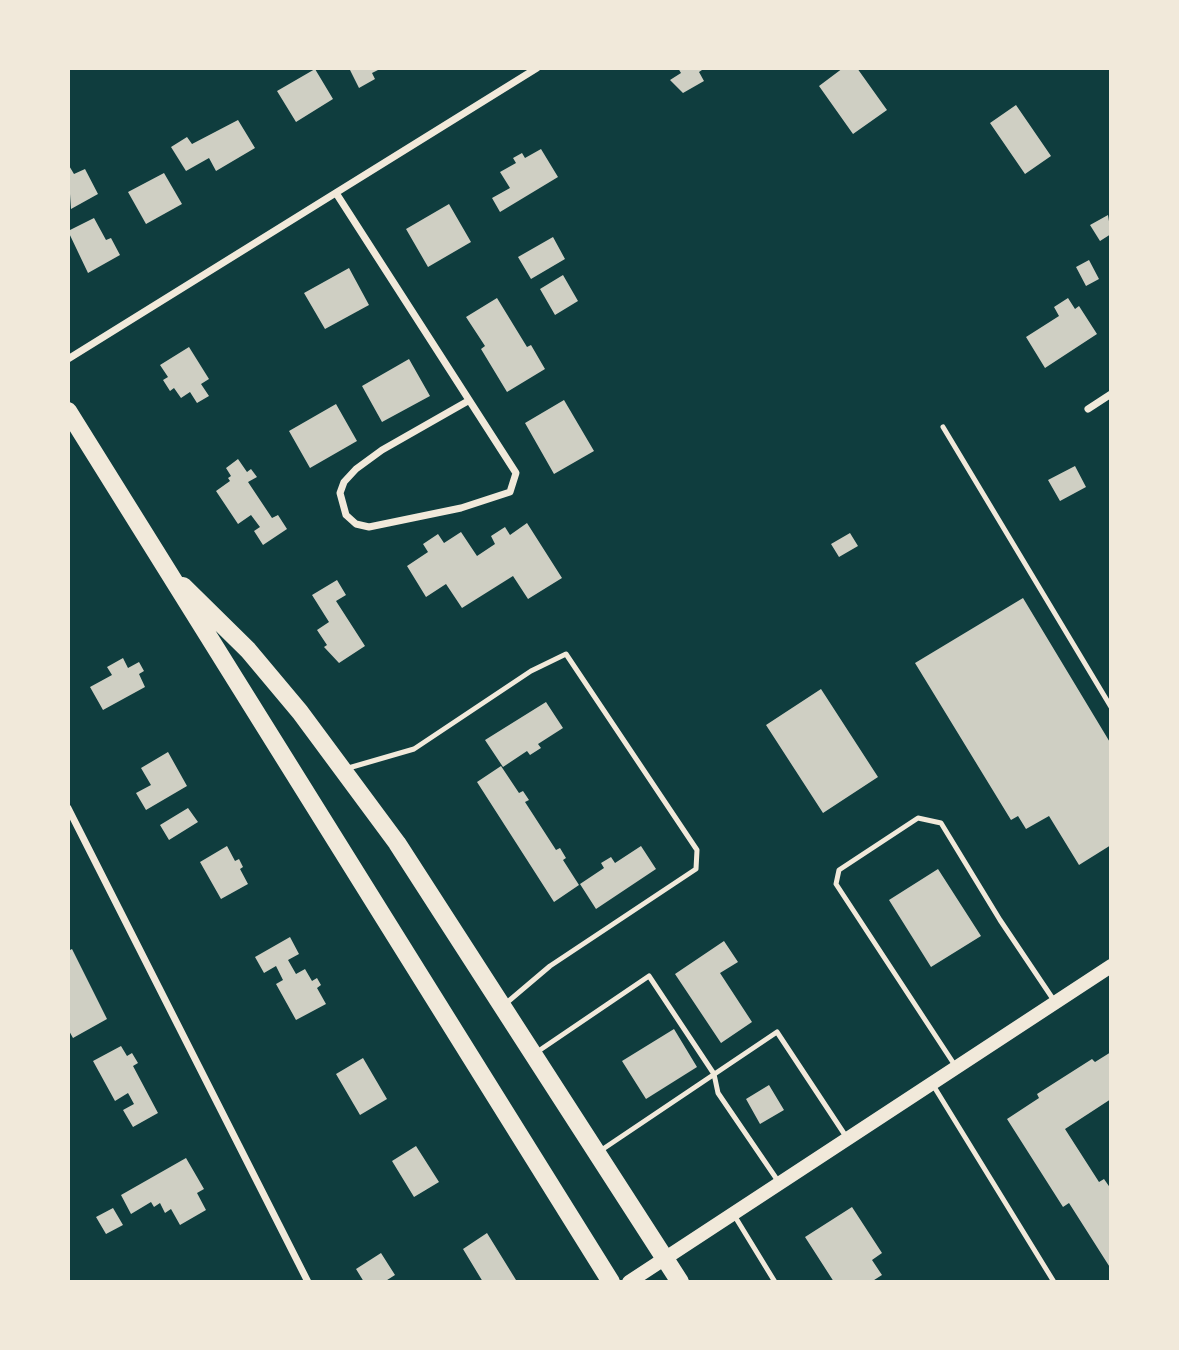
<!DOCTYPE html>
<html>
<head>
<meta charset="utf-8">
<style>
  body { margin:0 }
  #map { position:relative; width:1179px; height:1350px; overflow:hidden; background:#0f3d3e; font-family:Georgia,serif }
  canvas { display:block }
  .frame { position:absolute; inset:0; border:70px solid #f1e9da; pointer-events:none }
</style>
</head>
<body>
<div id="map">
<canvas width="1179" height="1350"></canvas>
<div class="frame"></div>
</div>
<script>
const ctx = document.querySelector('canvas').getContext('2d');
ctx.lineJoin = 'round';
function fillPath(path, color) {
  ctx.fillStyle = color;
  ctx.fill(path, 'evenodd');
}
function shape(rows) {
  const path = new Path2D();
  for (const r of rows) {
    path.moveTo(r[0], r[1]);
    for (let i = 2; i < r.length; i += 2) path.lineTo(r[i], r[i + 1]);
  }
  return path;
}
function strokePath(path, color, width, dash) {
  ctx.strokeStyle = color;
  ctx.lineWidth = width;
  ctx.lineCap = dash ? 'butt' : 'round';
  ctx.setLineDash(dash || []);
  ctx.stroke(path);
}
const building = shape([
  [349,68,382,68,372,73,375,79,359,88],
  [678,68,705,68,699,72,704,81,683,93,670,80,681,73],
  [843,68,857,68,887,110,853,134,819,86],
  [315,69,333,99,296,122,277,91],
  [1016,105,1051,156,1025,174,990,123],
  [238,120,255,148,216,171,209,158,186,171,171,147,187,137,192,144],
  [541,149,558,177,500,212,492,198,510,188,500,172,516,163,513,158,522,153,525,158],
  [68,164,74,174,85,169,98,194,71,209],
  [164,173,182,204,146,224,128,192],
  [449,204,471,242,428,267,406,229],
  [1108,215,1111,234,1100,241,1090,225],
  [94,218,106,240,111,238,120,255,88,273,68,231],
  [553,237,565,259,531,279,518,257],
  [1089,260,1099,279,1086,286,1076,267],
  [349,268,369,305,325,329,304,293],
  [563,275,578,301,555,315,540,289],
  [497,298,527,347,531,345,545,369,507,392,481,349,485,346,466,317],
  [1068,298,1075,309,1079,306,1097,334,1045,368,1026,337,1059,316,1054,307],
  [189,347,209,379,201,384,209,396,197,403,190,392,181,398,174,388,170,391,163,380,168,377,160,365],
  [409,359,430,396,382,422,362,386],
  [564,400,594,451,554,474,525,423],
  [336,404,357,441,310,468,289,431],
  [238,459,247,472,251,469,257,477,248,482,272,518,278,515,287,529,263,545,254,531,260,527,251,515,238,524,216,491,230,481,228,478,231,476,226,468],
  [1075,466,1086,487,1060,501,1048,480],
  [527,523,562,578,528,599,513,576,462,608,446,584,426,597,407,566,428,552,423,544,438,534,444,543,461,532,477,556,495,544,491,536,505,527,510,535],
  [850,533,858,546,839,557,831,544],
  [337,580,346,595,336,601,365,646,339,663,324,647,327,645,317,630,329,622,312,595],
  [1023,598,1111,744,1111,845,1079,865,1049,816,1026,829,1018,816,1011,820,915,663],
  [123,658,128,668,139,662,144,671,139,674,145,687,103,710,90,687,112,675,107,667],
  [821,689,878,777,823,813,766,725],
  [546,702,563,728,538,744,541,748,530,755,527,751,503,767,485,740],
  [168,752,187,786,146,810,136,793,151,785,141,768],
  [501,766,519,793,523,791,529,800,525,802,556,850,560,848,566,858,563,860,579,885,554,902,477,782],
  [188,808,198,822,169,840,160,825],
  [227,846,235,861,239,859,243,867,240,869,248,884,221,899,200,862],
  [641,846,656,869,596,909,580,884,604,868,601,863,611,857,615,863],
  [938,869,981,936,931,967,889,900],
  [290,937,299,954,288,960,296,974,305,969,312,981,317,978,321,985,317,988,326,1004,296,1020,276,984,283,980,276,966,264,973,255,957],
  [724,941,738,962,720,973,752,1022,721,1043,675,974],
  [72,949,107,1019,73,1038,68,1029,68,951],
  [674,1029,697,1067,646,1099,622,1061],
  [121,1046,127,1056,132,1053,138,1063,133,1066,158,1113,133,1127,123,1110,134,1104,128,1093,115,1101,93,1061],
  [1111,1052,1111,1099,1065,1129,1099,1182,1104,1179,1111,1189,1111,1269,1069,1203,1063,1207,1007,1119,1039,1098,1037,1094,1092,1059,1095,1062],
  [363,1058,387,1099,360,1115,336,1074],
  [769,1085,784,1110,760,1124,746,1099],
  [416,1146,439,1182,414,1197,392,1161],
  [186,1158,204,1189,197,1193,206,1210,180,1225,171,1209,165,1213,160,1203,154,1207,151,1202,131,1214,121,1195],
  [852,1207,882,1253,872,1260,882,1275,871,1282,834,1282,805,1237],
  [113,1208,123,1225,106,1234,96,1217],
  [487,1233,516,1280,513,1282,483,1282,463,1249],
  [381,1253,395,1275,384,1282,364,1282,356,1269]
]);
const service = shape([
  [943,427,1111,707],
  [345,769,414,749,531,671,566,654,697,850,696,869,550,966,504,1005],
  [537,1052,649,976,714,1074,718,1093,778,1181],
  [956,1067,836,884,839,870,918,818,941,823,1000,920,1055,1002],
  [933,1085,1054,1282],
  [600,1151,777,1032,847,1138],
  [734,1215,775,1282]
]);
const minor = shape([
  [336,193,516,473,510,492,461,508,369,527,356,524,346,515,340,493,344,482,356,469,382,450,468,401],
  [68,359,537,68],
  [1088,409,1111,394],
  [68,808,308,1282]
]);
const secondary = shape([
  [629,1282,1111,966]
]);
const primary = shape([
  [68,411,611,1282],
  [183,586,248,650,300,712,397,843,680,1282]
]);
fillPath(building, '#cfcfc3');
strokePath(service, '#f1e9da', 5);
strokePath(minor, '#f1e9da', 7);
strokePath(secondary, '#f1e9da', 14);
strokePath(primary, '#f1e9da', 18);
</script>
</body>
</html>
